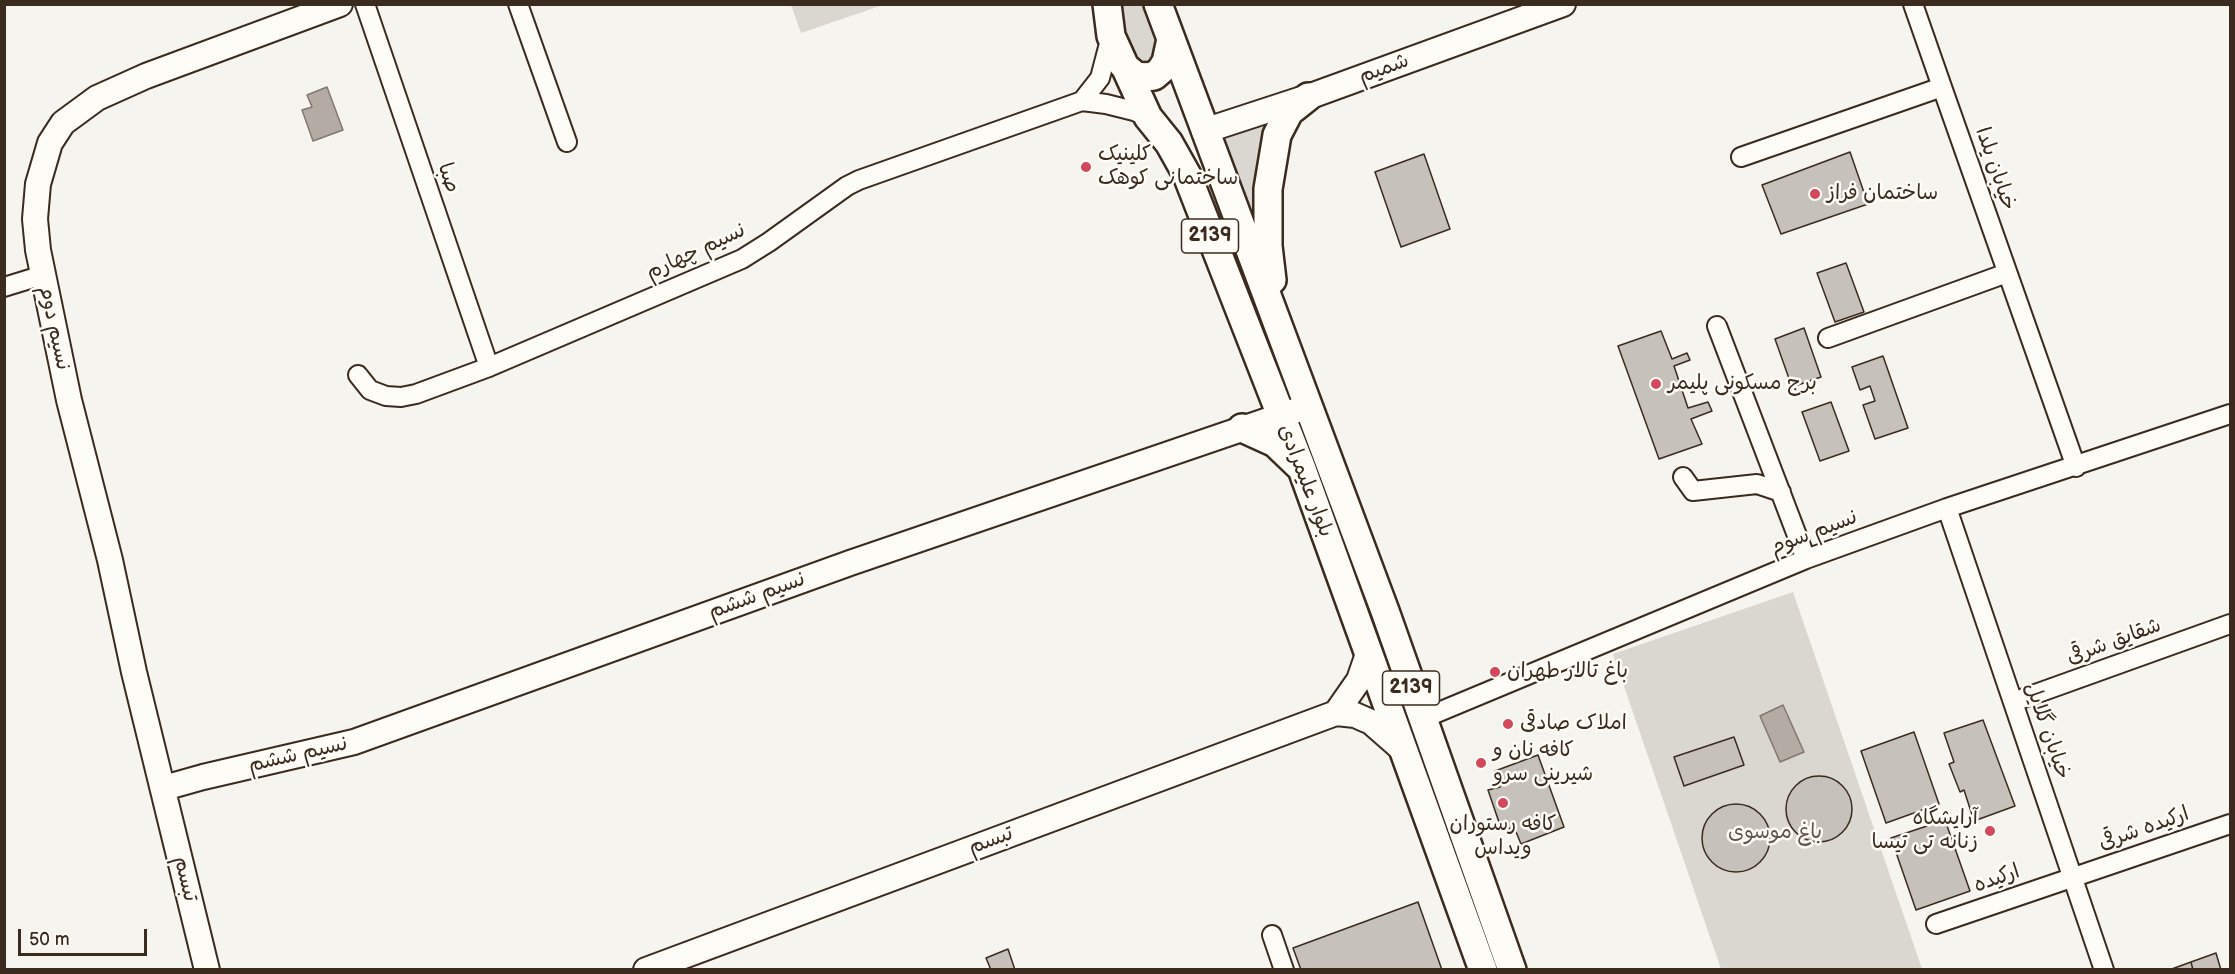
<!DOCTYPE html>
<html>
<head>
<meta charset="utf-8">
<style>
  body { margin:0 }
  #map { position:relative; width:2235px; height:974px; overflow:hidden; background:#f5f4ee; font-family:"Balsamiq Sans",sans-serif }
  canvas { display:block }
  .frame { position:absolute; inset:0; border:6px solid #3b2a1e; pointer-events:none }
  .scale { position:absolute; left:18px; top:929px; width:129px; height:27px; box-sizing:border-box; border:3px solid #3b2a1e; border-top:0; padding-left:8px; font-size:18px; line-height:21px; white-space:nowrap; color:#3b2a1e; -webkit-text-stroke:4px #fdfcf7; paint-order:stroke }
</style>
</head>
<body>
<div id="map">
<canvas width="2235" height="974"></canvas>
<div class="frame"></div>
<div class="scale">50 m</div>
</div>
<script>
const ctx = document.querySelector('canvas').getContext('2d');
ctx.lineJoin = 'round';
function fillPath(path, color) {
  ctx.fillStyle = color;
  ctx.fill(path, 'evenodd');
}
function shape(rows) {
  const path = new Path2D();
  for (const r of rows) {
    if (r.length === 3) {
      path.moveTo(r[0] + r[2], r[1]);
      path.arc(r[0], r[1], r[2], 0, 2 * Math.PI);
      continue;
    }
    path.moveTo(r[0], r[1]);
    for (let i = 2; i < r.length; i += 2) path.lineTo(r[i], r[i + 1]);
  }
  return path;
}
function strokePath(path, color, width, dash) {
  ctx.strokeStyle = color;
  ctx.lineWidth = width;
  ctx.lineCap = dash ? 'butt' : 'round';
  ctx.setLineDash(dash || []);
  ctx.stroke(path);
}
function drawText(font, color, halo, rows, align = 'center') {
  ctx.font = font + ' "Balsamiq Sans","Playpen Sans Arabic",sans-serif';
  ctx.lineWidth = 5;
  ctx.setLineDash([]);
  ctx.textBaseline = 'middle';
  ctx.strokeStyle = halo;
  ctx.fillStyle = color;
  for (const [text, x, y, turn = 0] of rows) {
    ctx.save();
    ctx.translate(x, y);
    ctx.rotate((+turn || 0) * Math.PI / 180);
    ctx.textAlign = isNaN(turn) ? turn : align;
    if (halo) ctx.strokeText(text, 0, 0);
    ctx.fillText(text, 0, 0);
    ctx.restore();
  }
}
const green = shape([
  [791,5,791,4,883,5,801,33],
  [1119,5,1145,5,1161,50,1159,63,1126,64],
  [1271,120,1261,252,1220,139],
  [1311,443,1501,969,1491,969,1304,447],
  [1793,592,1922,969,1721,969,1613,654]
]);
const water = shape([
  [327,87,343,130,313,141,302,110,312,107,307,95,327,87],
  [1783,705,1804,752,1780,762,1760,716,1783,705]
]);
const building = shape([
  [1850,152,1868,204,1781,234,1762,185,1850,152],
  [1424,154,1450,229,1401,247,1375,172,1424,154],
  [1846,263,1864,312,1835,322,1817,273,1846,263],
  [1804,328,1821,377,1792,387,1775,339,1804,328],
  [1661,331,1672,359,1687,353,1690,360,1674,366,1688,408,1708,402,1712,411,1691,419,1702,444,1659,459,1618,346,1661,331],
  [1883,356,1908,428,1875,439,1863,405,1875,401,1870,386,1860,390,1852,367,1883,356],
  [1831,402,1849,451,1820,461,1802,412,1831,402],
  [1983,720,2015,806,1974,821,1964,790,1960,792,1949,764,1954,762,1944,733,1983,720],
  [1914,732,1939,804,1886,823,1861,751,1914,732],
  [1734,737,1744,765,1684,786,1674,757,1734,737],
  [1538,755,1564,827,1521,844,1514,827,1502,831,1488,790,1500,787,1495,771,1538,755],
  [1819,809,33],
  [1736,838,34],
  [1945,820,1970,891,1916,910,1891,838,1945,820],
  [1418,902,1442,970,1301,970,1293,948,1418,902],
  [1008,949,1015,970,991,970,986,958,1008,949],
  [2216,953,2221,970,2193,970,2191,962,2216,953],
  [2191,962,2193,970,2169,970,2191,962]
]);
const street = shape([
  [365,4,489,367],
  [518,4,567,142],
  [1913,4,1942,87],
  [1082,101,1100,78,1111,36],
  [1741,157,1942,87,2076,467],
  [4,287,43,275],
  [1717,326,1806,559],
  [1828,338,2007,273],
  [358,375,370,390,386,396,401,397,416,394,489,367,742,259,769,242,847,186,859,180,1082,101,1106,104,1134,111,1148,117],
  [1683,477,1693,491,1757,484,1781,492],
  [1947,508,2104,970],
  [2013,702,2230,624],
  [1422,719,1806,559,1947,508,2230,414],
  [1936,924,2230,824],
  [1272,935,1284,970]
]);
const secondary = shape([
  [1204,131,1308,97,1563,4],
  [1336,713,1359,680,1368,654],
  [164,788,203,777,354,742,850,563,1309,406],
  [207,970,134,672,110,560,69,400,38,250,35,219,38,184,50,143,63,123,97,98,146,76,340,4],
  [646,970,1336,713,1355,715,1371,722,1403,750]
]);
const primary = shape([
  [1107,4,1111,36,1148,117,1169,143,1187,175,1302,469,1483,970],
  [1158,4,1385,611,1512,970],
  [1123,65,1136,76,1145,77,1154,76,1161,70,1166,62,1171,39],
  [1272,280,1268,246,1268,189,1277,135,1289,112,1308,97],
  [1242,428,1275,443,1298,465]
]);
const markers = [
  [1086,167,6,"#d1495b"],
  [1815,194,6,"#d1495b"],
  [1656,384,6,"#d1495b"],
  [1495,672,6,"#d1495b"],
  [1508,724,6,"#d1495b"],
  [1481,763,6,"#d1495b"],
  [1503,803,6,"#d1495b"],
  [1990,831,6,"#d1495b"]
];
const shields = [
  [1210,236,57],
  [1411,688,57]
];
const shieldNames = [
  ["2139",1210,236],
  ["2139",1411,688]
];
const streetNames = [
  ["شمیم",1384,69,-20],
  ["خیابان یلدا",1995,169,71],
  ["صبا",448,178,71],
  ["نسیم چهارم",696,252,-25],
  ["نسیم دوم",54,328,78],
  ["بلوار علیمرادی",1305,481,69],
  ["نسیم سوم",1814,533,-21],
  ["نسیم ششم",757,596,-20],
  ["شقایق شرقی",2114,642,-20],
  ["خیابان گلایل",2047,731,71],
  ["نسیم ششم",298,755,-13],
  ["ارکیده شرقی",2144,829,-19],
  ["تبسم",991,841,-20],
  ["تبسم",185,879,77],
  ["ارکیده",1997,879,-19]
];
const poiNames = [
  ["کلینیک",1098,155],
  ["ساختمانی کوهک",1098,179],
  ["ساختمان فراز",1827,194],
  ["برج مسکونی پلیمر",1668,384],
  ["باغ تالار طهران",1507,672],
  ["املاک صادقی",1520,724],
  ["کافه نان و",1493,751],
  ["شیرینی سرو",1493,775],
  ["آرایشگاه",1978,819,"right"],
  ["زنانه تی تیسا",1978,843,"right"],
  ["کافه رستوران",1503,825,"center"],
  ["ویداس",1503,849,"center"]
];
const parkNames = [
  ["باغ موسوی",1775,833]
];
fillPath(green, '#dad6d0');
fillPath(water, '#b4aca4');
strokePath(water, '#84786e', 1.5);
fillPath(building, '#c7c1bb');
strokePath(building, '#3b2a1e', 1.5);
strokePath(street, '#3b2a1e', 22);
strokePath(secondary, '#3b2a1e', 28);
strokePath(primary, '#3b2a1e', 32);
strokePath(street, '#fdfcf7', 18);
strokePath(secondary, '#fdfcf7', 24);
strokePath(primary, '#fdfcf7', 27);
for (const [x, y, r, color] of markers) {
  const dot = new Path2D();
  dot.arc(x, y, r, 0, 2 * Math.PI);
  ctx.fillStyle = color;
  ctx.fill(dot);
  strokePath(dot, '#fdfcf7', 2);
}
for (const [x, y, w] of shields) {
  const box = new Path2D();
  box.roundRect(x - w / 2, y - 17, w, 34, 4.5);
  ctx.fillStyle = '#fdfcf7';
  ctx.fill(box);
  strokePath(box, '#3b2a1e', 1.5);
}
drawText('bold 20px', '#3b2a1e', null, shieldNames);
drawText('21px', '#3b2a1e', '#fdfcf7', streetNames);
drawText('21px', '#3b2a1e', '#fdfcf7', poiNames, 'left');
drawText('21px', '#63554a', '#fdfcf7', parkNames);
</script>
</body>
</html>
